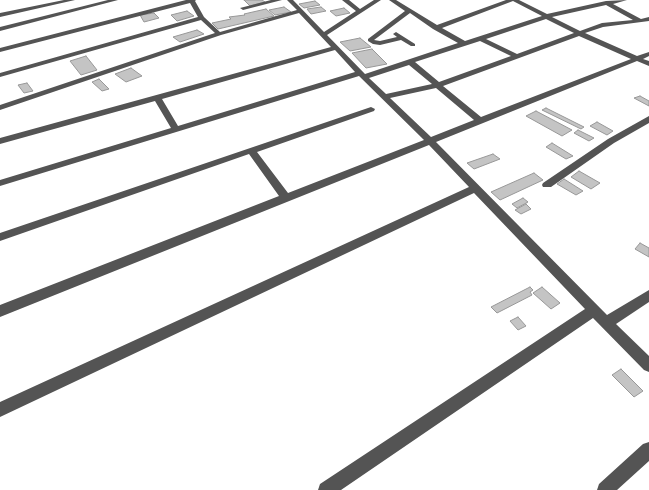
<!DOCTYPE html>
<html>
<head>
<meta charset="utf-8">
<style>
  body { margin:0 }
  canvas { display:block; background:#fff }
</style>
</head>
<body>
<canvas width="649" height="490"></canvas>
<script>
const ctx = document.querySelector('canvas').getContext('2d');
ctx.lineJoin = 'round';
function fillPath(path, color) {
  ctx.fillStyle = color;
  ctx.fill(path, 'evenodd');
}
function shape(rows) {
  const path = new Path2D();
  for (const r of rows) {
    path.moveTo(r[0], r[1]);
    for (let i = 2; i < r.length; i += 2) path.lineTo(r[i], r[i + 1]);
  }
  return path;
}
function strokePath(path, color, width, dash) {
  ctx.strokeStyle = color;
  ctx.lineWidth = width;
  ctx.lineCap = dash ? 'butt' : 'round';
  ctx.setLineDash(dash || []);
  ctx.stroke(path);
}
const building = shape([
  [244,0,262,0,265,2,250,6,244,0],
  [315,1,320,5,304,8,299,4,315,1],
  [284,7,291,12,275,15,269,10,284,7],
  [321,7,326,11,311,14,307,9,321,7],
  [344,8,350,13,336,16,330,11,344,8],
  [266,9,274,16,218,29,212,23,231,19,229,17,245,15,244,14,266,9],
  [187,11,194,16,177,21,171,15,187,11],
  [154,13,159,18,144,22,140,15,154,13],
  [197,30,204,34,180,42,173,37,197,30],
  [360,38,371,47,350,51,340,42,360,38],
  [372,49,387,64,366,68,352,53,372,49],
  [86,56,97,70,81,75,70,61,86,56],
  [131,68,142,76,126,82,115,74,131,68],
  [99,79,109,89,102,91,92,82,99,79],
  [27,83,33,91,24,93,18,85,27,83],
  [640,96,649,101,649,106,634,98,640,96],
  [546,108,584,127,581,129,542,110,546,108],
  [536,111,572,130,562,136,526,116,536,111],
  [597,122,613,131,607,135,590,126,597,122],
  [578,130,594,138,589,141,574,133,578,130],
  [552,143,573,156,566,159,546,147,552,143],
  [493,154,500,159,474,169,467,163,493,154],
  [579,171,600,183,591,189,571,177,579,171],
  [534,173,543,180,500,200,491,192,534,173],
  [564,179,583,191,576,195,557,184,564,179],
  [523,198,528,202,517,208,512,204,523,198],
  [526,204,531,209,521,214,515,210,526,204],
  [640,243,649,248,649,257,635,249,640,243],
  [530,287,533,290,530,292,532,295,497,313,491,307,530,287],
  [542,287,560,303,551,309,533,293,542,287],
  [518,317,526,326,518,330,510,321,518,317],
  [621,369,643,391,634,397,612,375,621,369]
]);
const minor = shape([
  [64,0,75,0,0,17,0,13,64,0],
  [108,0,118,0,0,31,0,27,108,0],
  [186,0,196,0,195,1,204,17,220,32,297,10,287,0,293,0,324,32,356,11,342,0,349,0,360,9,374,0,381,0,327,35,365,74,458,43,433,29,410,13,374,40,380,41,397,37,393,34,396,32,415,44,415,46,411,46,401,40,380,45,373,44,368,41,368,39,405,11,389,0,396,0,437,25,506,0,519,0,547,14,606,1,627,0,613,4,641,19,649,17,649,21,603,27,585,33,637,56,649,52,649,56,643,59,649,61,649,66,637,61,436,142,607,315,649,290,649,302,616,324,649,356,649,372,644,370,593,318,341,490,318,490,320,484,585,309,474,193,0,417,0,402,469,187,429,145,0,317,0,305,279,196,249,154,0,241,0,233,371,107,375,109,374,111,257,152,288,193,424,140,359,76,0,186,0,180,171,128,155,101,0,144,0,138,331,47,299,13,221,35,0,110,0,105,215,33,201,20,0,77,0,73,198,17,190,3,0,52,0,48,186,0],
  [513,1,542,16,465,41,442,28,513,1],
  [606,5,633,20,602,23,580,31,552,17,606,5],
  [546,19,574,33,517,54,486,39,546,19],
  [579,36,631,59,481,117,443,86,579,36],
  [480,41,511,56,439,82,415,62,480,41],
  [335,50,355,72,178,126,162,99,335,50],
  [409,65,432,84,386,94,369,78,409,65],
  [436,88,474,120,431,137,390,98,436,88],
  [271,0,282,0,243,10,240,8,271,0],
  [649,116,649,123,614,143,551,187,543,187,542,185,543,183,608,139,649,116],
  [649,442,649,461,617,490,597,490,599,484,643,444,649,442]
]);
fillPath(building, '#c4c4c4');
strokePath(building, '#989898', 1);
fillPath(minor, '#545454');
</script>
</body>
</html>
